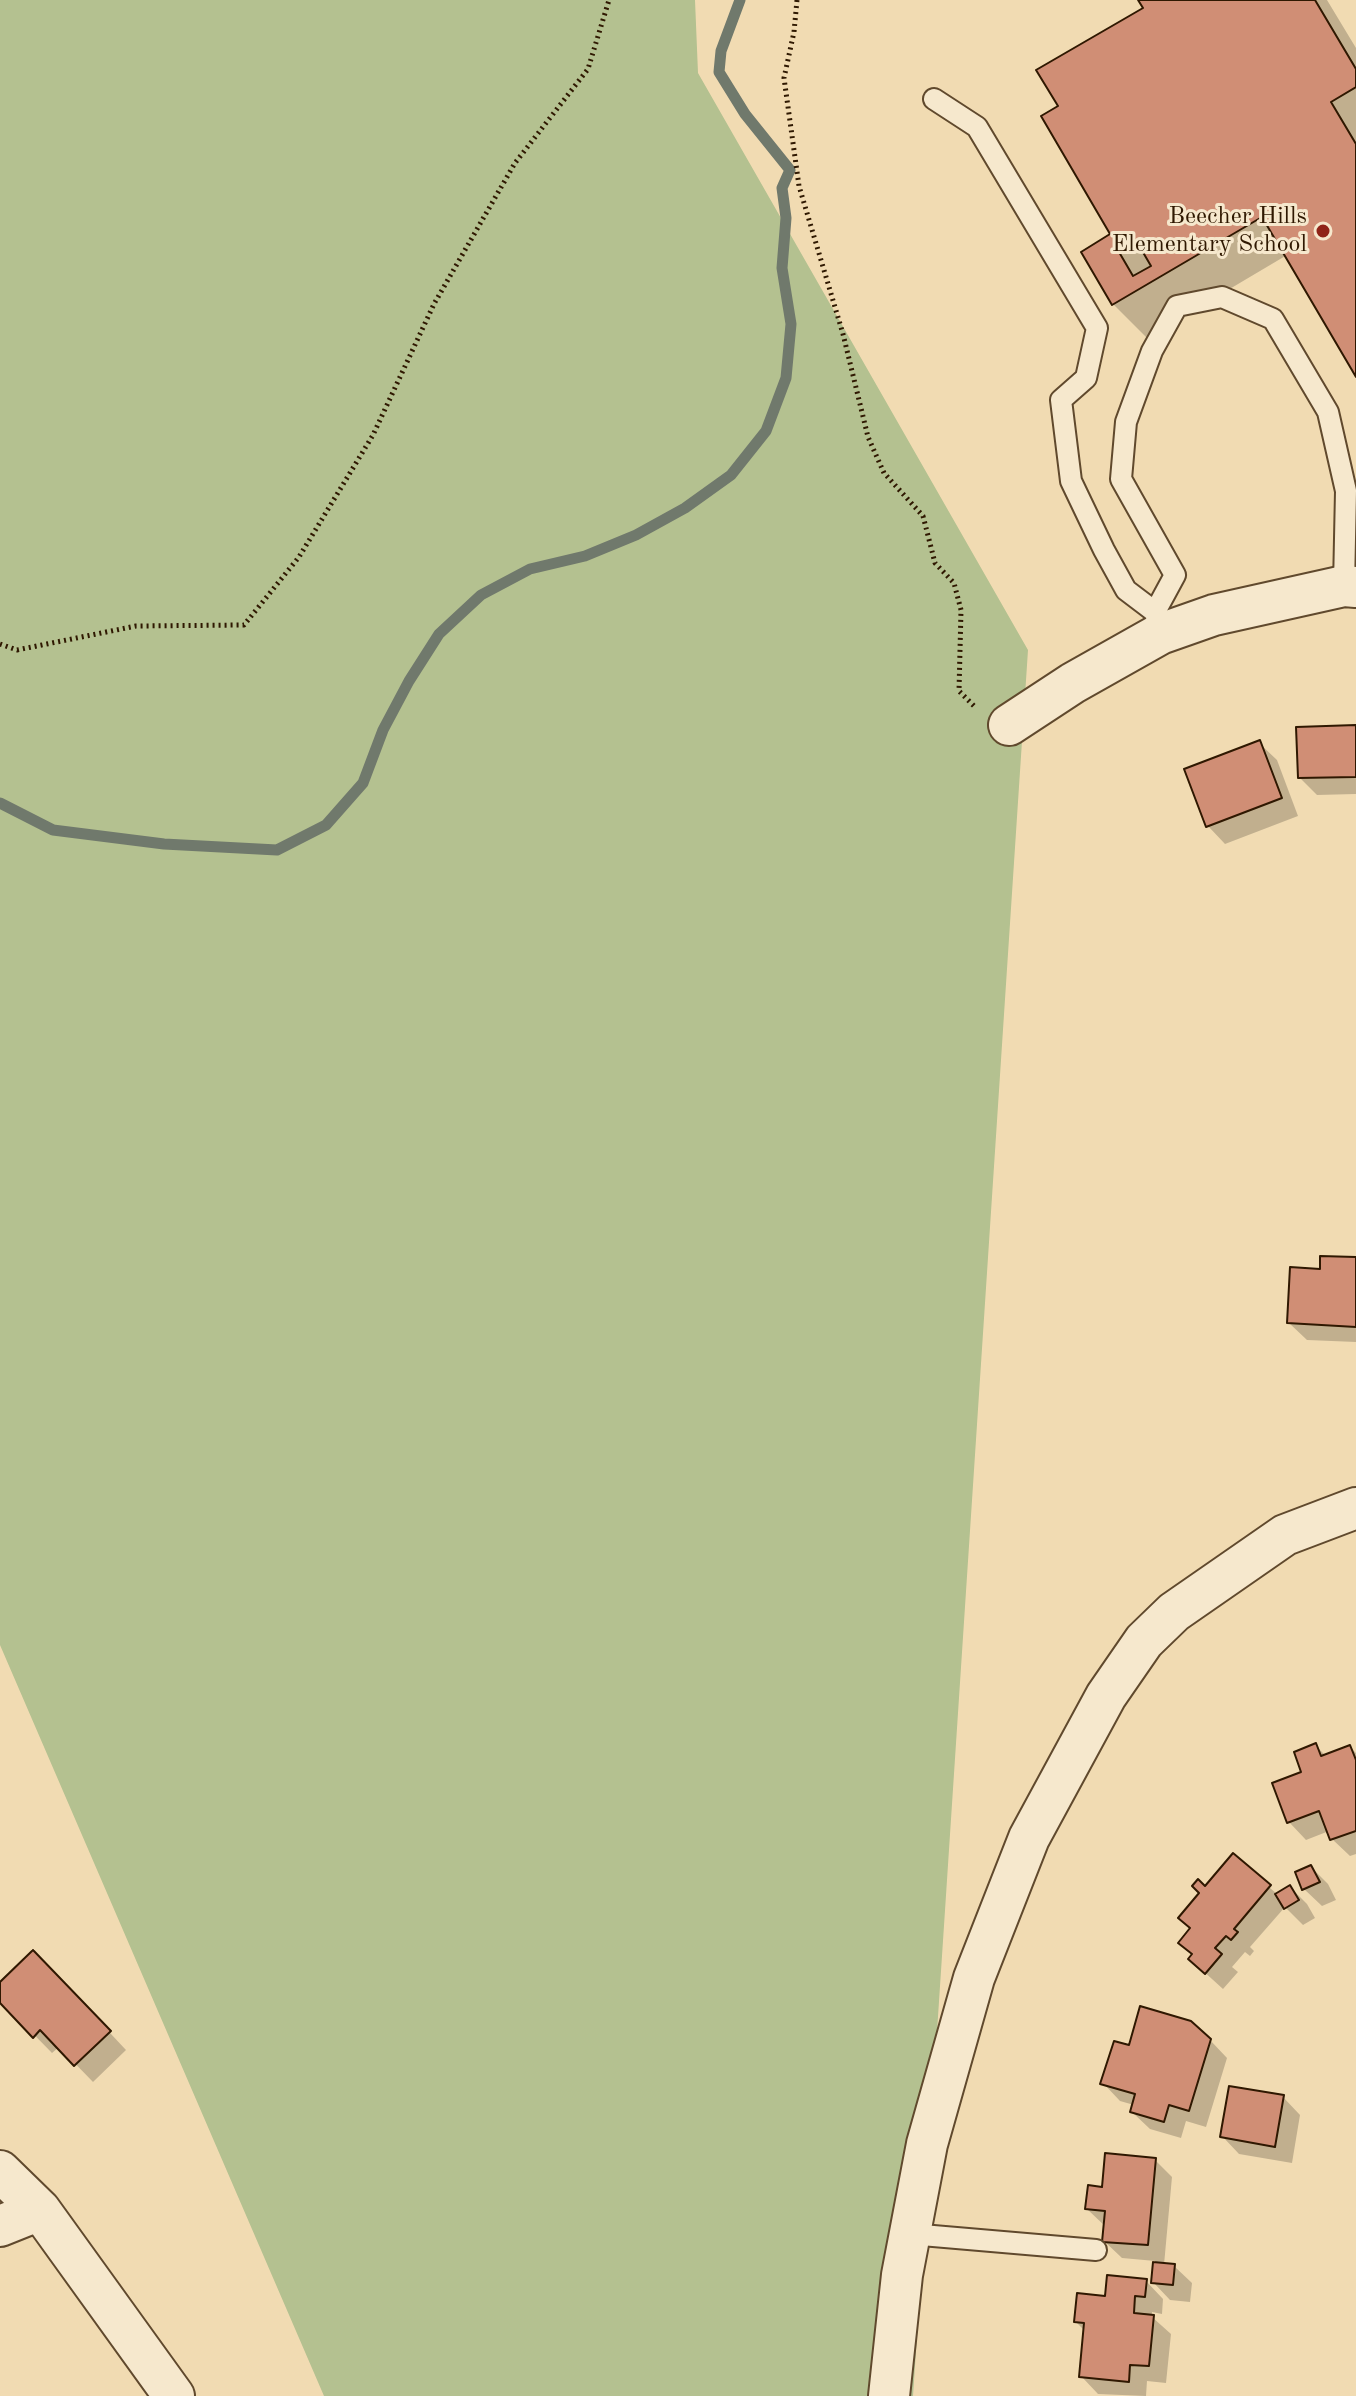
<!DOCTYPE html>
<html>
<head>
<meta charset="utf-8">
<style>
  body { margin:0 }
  canvas { display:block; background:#f1dbb2 }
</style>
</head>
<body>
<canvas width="1356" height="2396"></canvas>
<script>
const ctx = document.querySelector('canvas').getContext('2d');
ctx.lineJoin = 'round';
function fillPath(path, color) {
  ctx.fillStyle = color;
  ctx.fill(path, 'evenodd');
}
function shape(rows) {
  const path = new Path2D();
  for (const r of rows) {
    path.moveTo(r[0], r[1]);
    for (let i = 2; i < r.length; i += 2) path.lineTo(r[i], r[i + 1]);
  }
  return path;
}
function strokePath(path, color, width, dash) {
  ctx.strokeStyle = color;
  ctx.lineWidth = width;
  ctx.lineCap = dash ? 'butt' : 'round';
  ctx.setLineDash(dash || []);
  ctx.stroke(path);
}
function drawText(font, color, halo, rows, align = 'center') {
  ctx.font = font + ' "Old Standard TT",serif';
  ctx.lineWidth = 6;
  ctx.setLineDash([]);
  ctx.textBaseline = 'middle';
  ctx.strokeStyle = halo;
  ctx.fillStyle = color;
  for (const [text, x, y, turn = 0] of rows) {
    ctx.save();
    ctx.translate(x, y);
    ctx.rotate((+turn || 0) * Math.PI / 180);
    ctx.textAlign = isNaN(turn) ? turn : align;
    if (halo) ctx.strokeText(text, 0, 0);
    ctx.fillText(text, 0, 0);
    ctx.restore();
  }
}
const green = shape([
  [0,0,695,0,698,73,1028,650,913,2396,324,2396,0,1645]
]);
const shadow = shape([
  [1140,0,1327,0,1356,48,1356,373,1287,255,1147,338,1113,304,1113,235,1060,106,1145,8],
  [1356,727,1356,794,1317,795,1299,777],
  [1259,743,1277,760,1298,816,1225,844,1208,826],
  [1356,1259,1356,1342,1307,1340,1289,1323,1322,1271],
  [1316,1746,1326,1756,1350,1747,1356,1753,1356,1854,1350,1856,1332,1839,1329,1831,1306,1840,1289,1822,1304,1773],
  [1233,1856,1277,1894,1290,1887,1307,1904,1315,1918,1303,1925,1285,1907,1250,1947,1254,1951,1250,1956,1245,1952,1232,1967,1238,1972,1223,1989,1190,1959,1194,1955,1192,1929,1205,1889],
  [1311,1867,1328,1884,1336,1900,1322,1906,1304,1889],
  [51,1970,126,2050,93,2082,59,2047,52,2053,0,2000,0,1985],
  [1210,2040,1227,2058,1206,2127,1186,2121,1181,2138,1150,2129,1132,2112,1134,2105,1120,2101,1103,2083,1131,2047],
  [1283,2097,1300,2115,1292,2163,1239,2154,1222,2136],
  [1155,2160,1172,2177,1164,2265,1174,2266,1192,2283,1190,2302,1170,2300,1153,2282,1155,2261,1122,2258,1104,2241,1106,2227,1087,2209,1104,2189],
  [1146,2281,1163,2299,1162,2314,1152,2312,1152,2317,1171,2334,1166,2383,1147,2381,1146,2396,1098,2394,1081,2376,1085,2331,1076,2322,1106,2298]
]);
const stream = shape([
  [0,803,53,830,164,844,277,850,326,825,363,783,383,730,409,681,439,634,481,595,530,569,585,556,636,535,685,508,731,475,766,431,786,378,791,324,782,268,786,218,782,188,790,170,745,114,719,72,721,51,740,0]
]);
const building = shape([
  [1138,0,1315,0,1356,69,1356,87,1331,102,1356,144,1356,377,1262,217,1112,305,1081,252,1110,234,1041,116,1058,106,1036,70,1143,8,1138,0],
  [1137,242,1151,266,1133,276,1119,252,1137,242],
  [1356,725,1356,777,1298,778,1296,727,1356,725],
  [1260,740,1282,798,1206,827,1184,769,1260,740],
  [1320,1256,1356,1257,1356,1327,1287,1323,1290,1267,1320,1269,1320,1256],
  [1316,1743,1321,1756,1350,1745,1356,1760,1356,1831,1330,1840,1319,1811,1287,1823,1272,1783,1301,1772,1294,1752,1316,1743],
  [1233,1853,1271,1885,1234,1929,1238,1932,1231,1940,1226,1936,1215,1948,1222,1954,1205,1974,1188,1959,1192,1954,1178,1943,1190,1928,1178,1918,1199,1893,1192,1886,1198,1879,1205,1886,1233,1853],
  [1311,1865,1320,1882,1302,1890,1295,1872,1311,1865],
  [1290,1885,1299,1900,1284,1909,1275,1894,1290,1885],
  [33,1950,111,2031,74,2066,40,2030,33,2038,0,2003,0,1982,33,1950],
  [1140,2006,1191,2021,1211,2039,1189,2111,1169,2105,1164,2122,1130,2112,1135,2094,1100,2084,1114,2041,1129,2045,1140,2006],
  [1229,2086,1284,2095,1275,2147,1220,2137,1229,2086],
  [1105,2153,1156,2158,1148,2245,1102,2242,1105,2211,1085,2209,1088,2185,1102,2187,1105,2153],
  [1153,2262,1175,2264,1173,2285,1151,2283,1153,2262],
  [1107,2275,1147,2279,1145,2297,1135,2296,1134,2313,1154,2315,1149,2366,1130,2365,1129,2382,1079,2377,1084,2323,1074,2322,1077,2293,1105,2296,1107,2275]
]);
const path = shape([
  [797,0,794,32,784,78,799,186,843,334,868,437,884,473,923,516,935,563,954,583,961,610,959,691,976,708],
  [0,644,17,650,136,626,244,625,299,557,373,435,434,304,515,163,588,69,609,0]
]);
const service = shape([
  [934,99,977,127,1097,328,1086,378,1061,400,1071,481,1104,550,1126,590,1155,612,1158,625],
  [1155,612,1175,575,1121,479,1126,422,1152,351,1177,306,1222,297,1273,319,1328,412,1346,491,1344,586],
  [910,2234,1096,2250]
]);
const minor = shape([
  [1009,725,1073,683,1160,634,1214,615,1344,586,1356,587],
  [0,2171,40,2210,174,2396],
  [0,2226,40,2210],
  [889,2396,902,2275,927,2144,974,1978,1029,1838,1106,1696,1144,1641,1174,1612,1285,1535,1356,1508]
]);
const markers = [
  [1323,231,8,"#8f2418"]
];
const poiNames = [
  ["Beecher Hills",1307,217],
  ["Elementary School",1307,245]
];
fillPath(green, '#b4c190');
fillPath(shadow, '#0003');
strokePath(stream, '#70796c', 11);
fillPath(building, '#d08e75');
strokePath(building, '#2f1801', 2);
strokePath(service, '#60492d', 24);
strokePath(minor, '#60492d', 44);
strokePath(path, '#2f1801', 5, [2, 4]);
strokePath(service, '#f6e8cd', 20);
strokePath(minor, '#f6e8cd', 40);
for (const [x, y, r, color] of markers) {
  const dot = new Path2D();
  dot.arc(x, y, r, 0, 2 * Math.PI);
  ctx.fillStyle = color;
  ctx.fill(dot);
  strokePath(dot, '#f6e8cd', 3);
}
drawText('24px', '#2f1801', '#f6e8cd', poiNames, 'right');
</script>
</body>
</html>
